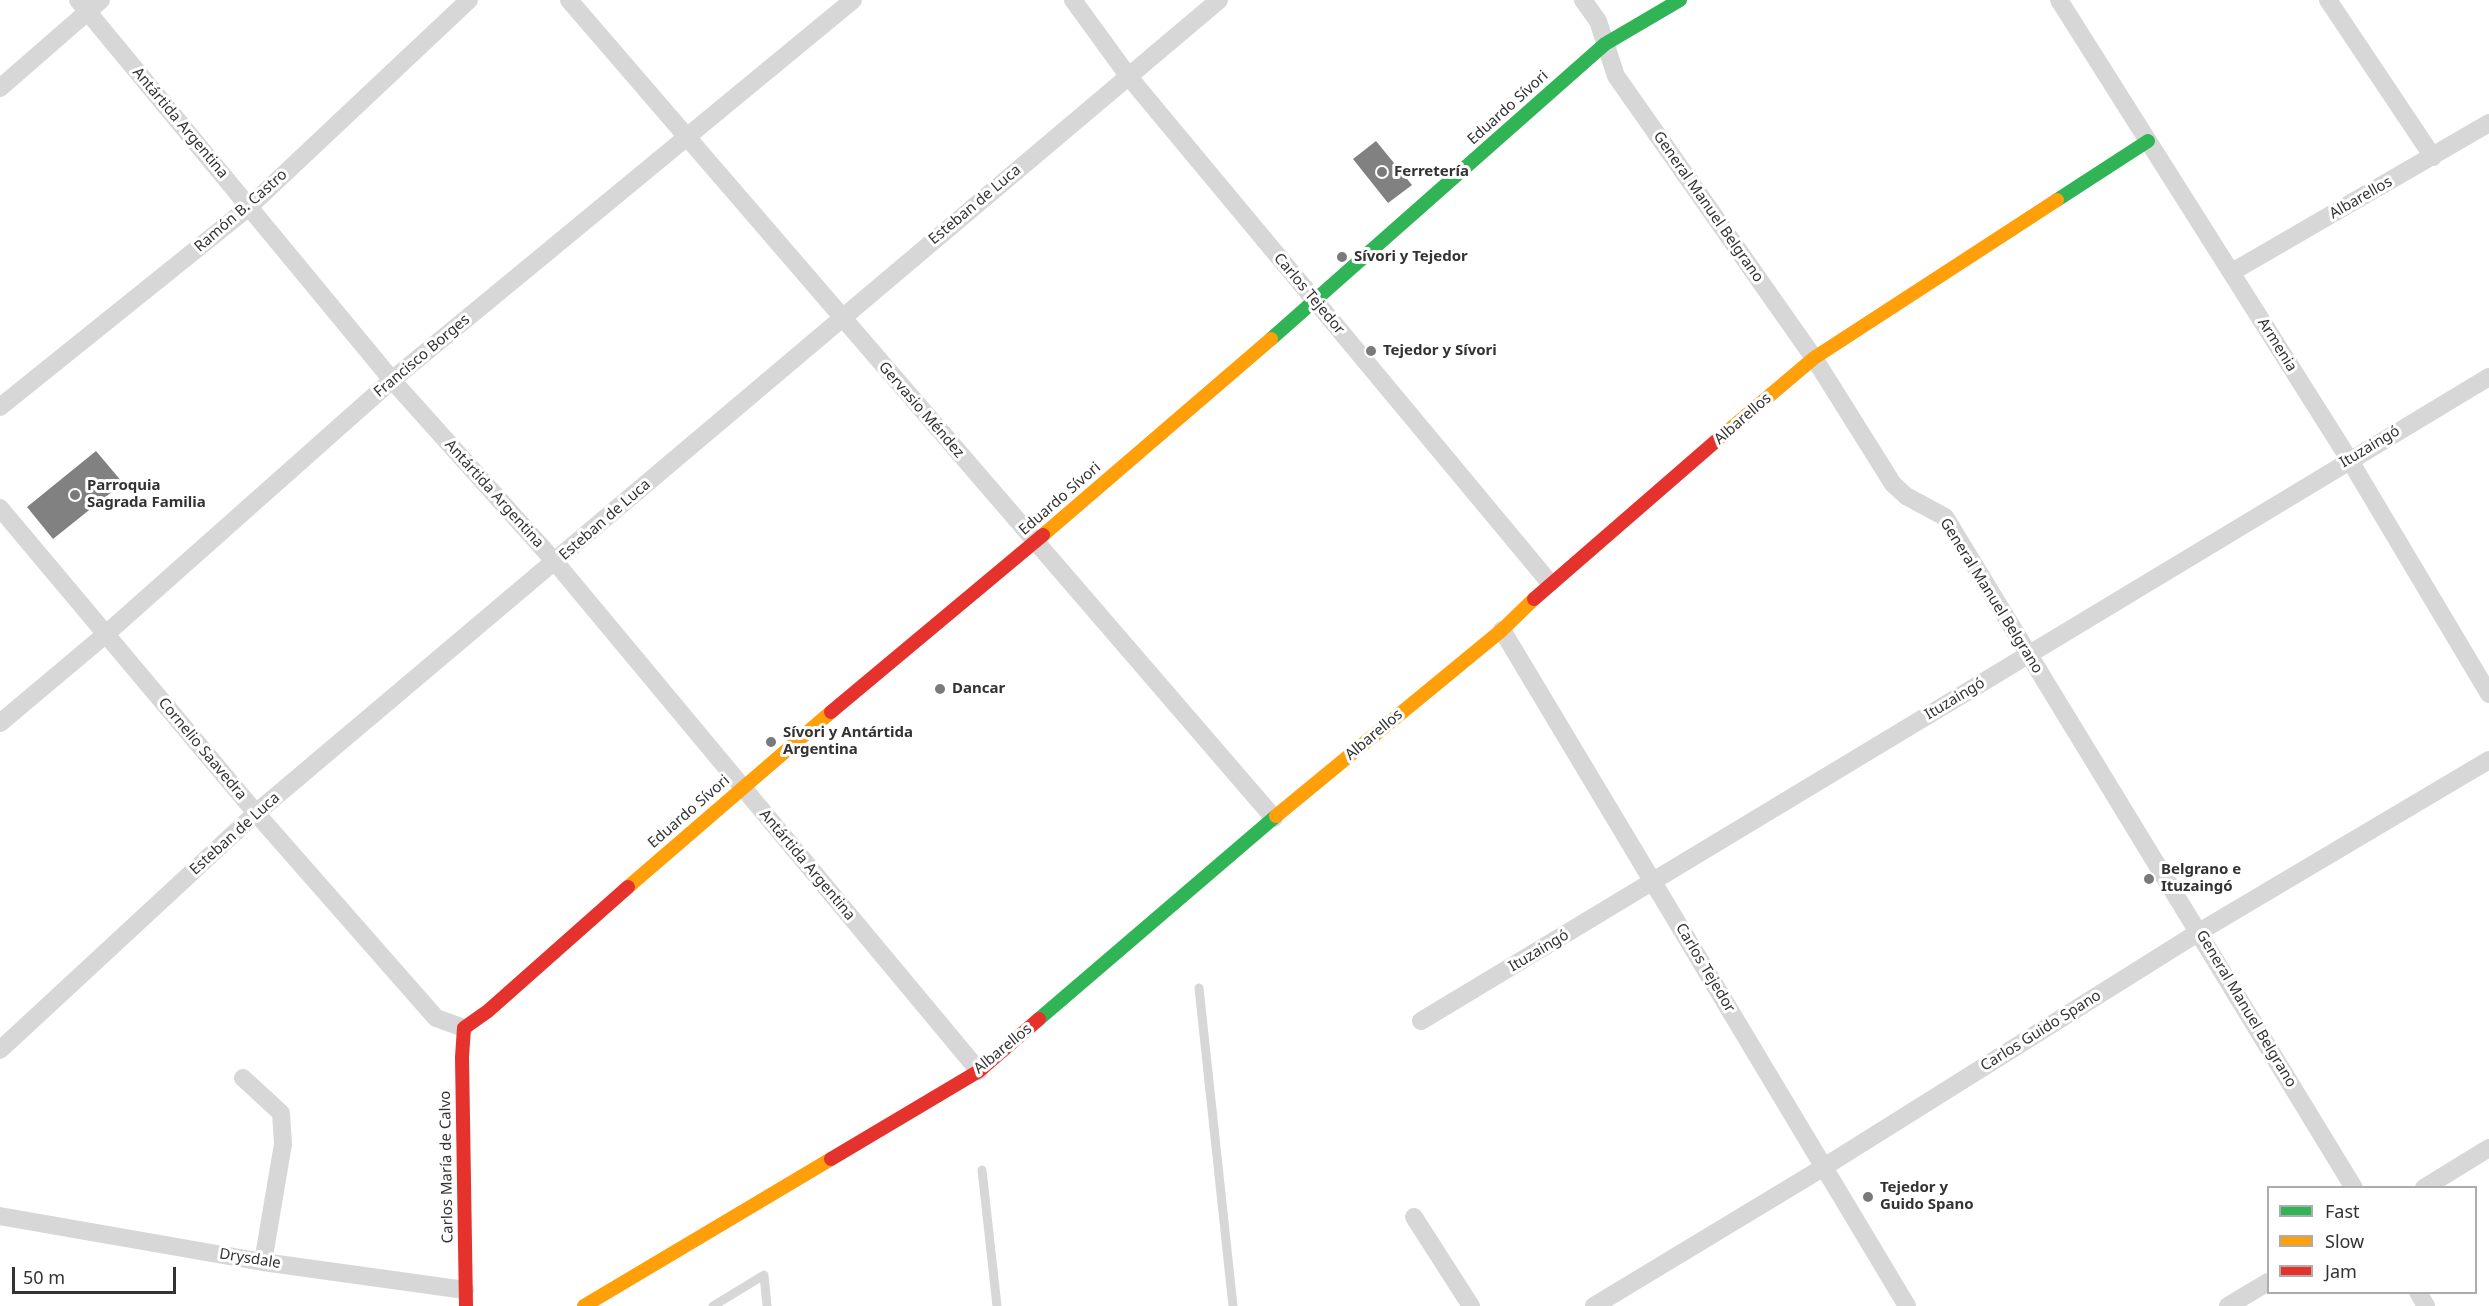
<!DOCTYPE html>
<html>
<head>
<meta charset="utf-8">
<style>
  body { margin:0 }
  #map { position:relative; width:2489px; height:1306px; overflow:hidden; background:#fff; font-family:"Noto Sans",sans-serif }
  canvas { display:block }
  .legend { position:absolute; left:2267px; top:1186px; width:210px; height:108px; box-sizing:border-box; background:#fff; border:2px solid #adadad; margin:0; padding:8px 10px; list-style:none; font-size:18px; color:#333 }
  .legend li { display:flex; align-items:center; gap:12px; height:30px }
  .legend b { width:30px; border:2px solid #adadad }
  .scale { position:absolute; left:12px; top:1267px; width:164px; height:27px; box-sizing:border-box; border:3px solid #333; border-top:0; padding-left:8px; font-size:18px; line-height:21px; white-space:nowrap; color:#333; -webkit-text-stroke:4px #fff; paint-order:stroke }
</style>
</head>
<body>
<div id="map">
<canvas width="2489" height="1306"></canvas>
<ul class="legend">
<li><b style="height:8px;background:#30b455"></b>Fast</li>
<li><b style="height:8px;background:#ff9f0a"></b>Slow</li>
<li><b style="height:8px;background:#e5322d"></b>Jam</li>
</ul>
<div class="scale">50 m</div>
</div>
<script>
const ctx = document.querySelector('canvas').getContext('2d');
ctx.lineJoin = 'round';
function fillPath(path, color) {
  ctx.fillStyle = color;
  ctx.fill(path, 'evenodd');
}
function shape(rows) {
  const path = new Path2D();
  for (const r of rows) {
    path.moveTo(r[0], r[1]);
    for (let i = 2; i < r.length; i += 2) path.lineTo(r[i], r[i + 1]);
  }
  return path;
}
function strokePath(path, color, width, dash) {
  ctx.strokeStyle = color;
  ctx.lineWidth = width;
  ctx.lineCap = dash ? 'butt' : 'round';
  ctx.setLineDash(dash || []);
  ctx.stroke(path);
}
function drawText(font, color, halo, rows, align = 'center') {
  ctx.font = font + ' "Noto Sans",sans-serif';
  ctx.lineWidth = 6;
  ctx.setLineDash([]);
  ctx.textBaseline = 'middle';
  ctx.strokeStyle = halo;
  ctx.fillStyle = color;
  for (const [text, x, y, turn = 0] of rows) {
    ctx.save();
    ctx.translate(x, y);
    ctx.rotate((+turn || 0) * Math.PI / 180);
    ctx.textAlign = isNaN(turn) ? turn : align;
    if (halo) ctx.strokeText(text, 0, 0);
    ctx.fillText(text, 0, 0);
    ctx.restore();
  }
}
const building = shape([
  [1376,141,1412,185,1388,203,1353,159],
  [96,451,123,483,53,539,27,507]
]);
const lane = shape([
  [1199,988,1233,1306],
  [982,1170,997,1306],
  [713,1306,764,1275,767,1306]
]);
const street = shape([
  [78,0,392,380,556,563,979,1071],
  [569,0,1274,818],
  [1073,0,1129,77,1550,583],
  [1583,0,1598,21,1616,76,1814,358,1893,484,1906,496,1945,517,2354,1188],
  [2059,0,2349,459,2489,694],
  [2328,0,2433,157],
  [0,88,101,0],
  [2232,272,2489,123],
  [0,407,249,207,469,0],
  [0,508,256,813,436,1018,464,1028],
  [1502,630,1907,1306],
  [0,723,106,634,392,380,853,0],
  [1421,1021,2489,377],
  [0,1050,256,813,1219,0],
  [243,1078,281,1113,283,1144,263,1262],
  [2424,1188,2489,1148],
  [0,1216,263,1262,465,1290],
  [1414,1217,1471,1306],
  [2418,1292,2426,1306],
  [1594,1306,1824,1167,2199,932,2489,760],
  [2228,1306,2268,1282]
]);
const fast = shape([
  [2057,200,2148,141],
  [1271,339,1605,44,1680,0],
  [1039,1019,1276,816]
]);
const slow = shape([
  [1716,441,1814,358,2057,200],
  [1043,535,1271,339],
  [1276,816,1502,630,1534,599],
  [628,887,831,712],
  [584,1306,831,1159]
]);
const jam = shape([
  [1534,599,1716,441],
  [831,712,1043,535],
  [831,1159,979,1071,1039,1019],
  [466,1306,462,1057,464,1028,488,1011,628,887]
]);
const markers = [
  [1382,172,6,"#7a7a7a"],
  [1342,257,6,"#7a7a7a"],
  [1371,351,6,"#7a7a7a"],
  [75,495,6,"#7a7a7a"],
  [940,689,6,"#7a7a7a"],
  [771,742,6,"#7a7a7a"],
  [2149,879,6,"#7a7a7a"],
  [1868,1197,6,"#7a7a7a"]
];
const streetNames = [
  ["Eduardo Sívori",1508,108,-42],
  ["Antártida Argentina",180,123,50],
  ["Albarellos",2361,198,-30],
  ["Esteban de Luca",975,205,-40],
  ["General Manuel Belgrano",1708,207,55],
  ["Ramón B. Castro",241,211,-41],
  ["Carlos Tejedor",1309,294,50],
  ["Armenia",2277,345,58],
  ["Francisco Borges",422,356,-40],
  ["Gervasio Méndez",921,410,49],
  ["Albarellos",1743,419,-41],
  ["Ituzaingó",2370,447,-31],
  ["Antártida Argentina",494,494,48],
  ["Eduardo Sívori",1060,499,-41],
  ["Esteban de Luca",605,520,-41],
  ["General Manuel Belgrano",1991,596,58],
  ["Ituzaingó",1955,699,-31],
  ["Albarellos",1374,735,-40],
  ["Cornelio Saavedra",202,749,50],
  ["Eduardo Sívori",689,812,-41],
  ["Esteban de Luca",235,834,-42],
  ["Antártida Argentina",807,865,50],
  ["Ituzaingó",1539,951,-31],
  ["Carlos Tejedor",1705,968,59],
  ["General Manuel Belgrano",2246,1009,59],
  ["Carlos Guido Spano",2041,1031,-32],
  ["Albarellos",1003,1049,-39],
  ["Carlos María de Calvo",447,1167,-91],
  ["Drysdale",250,1259,9]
];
const poiNames = [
  ["Ferretería",1394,172],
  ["Sívori y Tejedor",1354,257],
  ["Tejedor y Sívori",1383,351],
  ["Parroquia",87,486],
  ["Sagrada Familia",87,503],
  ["Dancar",952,689],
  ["Sívori y Antártida",783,733],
  ["Argentina",783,750],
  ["Belgrano e",2161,870],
  ["Ituzaingó",2161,887],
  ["Tejedor y",1880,1188],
  ["Guido Spano",1880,1205]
];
fillPath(building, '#818181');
strokePath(lane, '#d7d7d7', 9);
strokePath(street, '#d7d7d7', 18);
strokePath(fast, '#30b455', 14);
strokePath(slow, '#ff9f0a', 14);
strokePath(jam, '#e5322d', 14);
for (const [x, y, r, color] of markers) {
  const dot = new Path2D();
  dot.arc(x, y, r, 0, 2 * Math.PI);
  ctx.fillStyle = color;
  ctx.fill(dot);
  strokePath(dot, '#fff', 2);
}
drawText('15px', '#333', '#fff', streetNames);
drawText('bold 15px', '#333', '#fff', poiNames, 'left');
</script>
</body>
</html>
